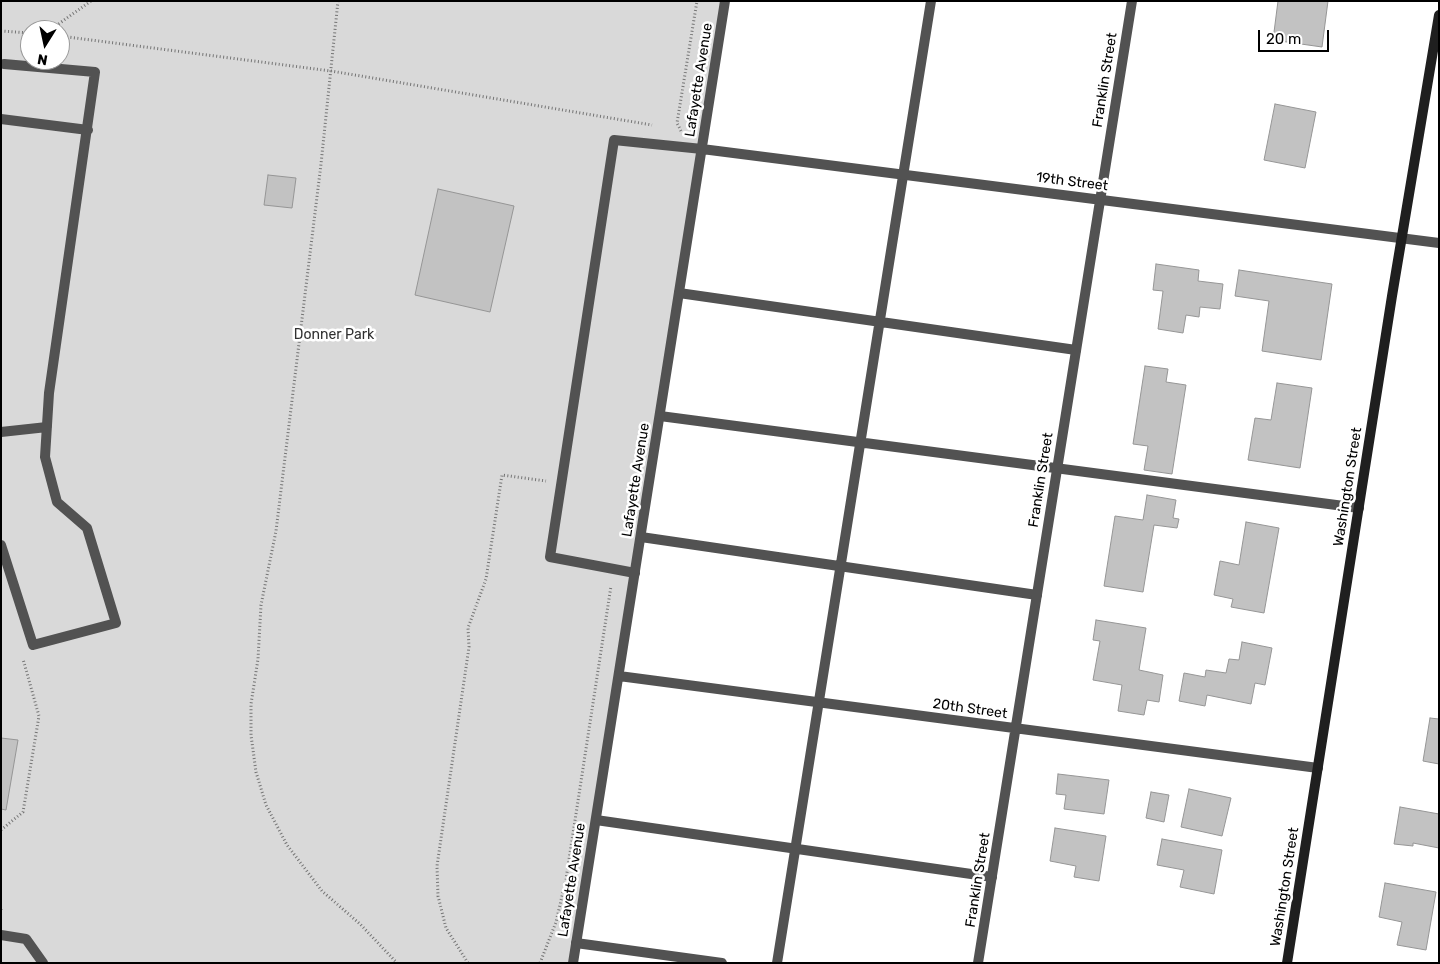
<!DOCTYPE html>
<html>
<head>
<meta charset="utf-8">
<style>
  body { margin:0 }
  #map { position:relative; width:1440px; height:964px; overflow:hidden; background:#fff; font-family:Rubik,sans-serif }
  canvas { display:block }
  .frame { position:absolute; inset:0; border:2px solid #000; pointer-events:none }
  .north { position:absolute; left:20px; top:20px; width:50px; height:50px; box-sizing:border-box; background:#fff; border:1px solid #999; border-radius:50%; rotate:190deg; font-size:14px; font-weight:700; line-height:20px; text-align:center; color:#000 }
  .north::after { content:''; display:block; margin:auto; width:18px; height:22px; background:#000; clip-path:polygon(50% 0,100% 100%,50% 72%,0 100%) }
  .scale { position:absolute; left:1258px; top:30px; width:71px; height:22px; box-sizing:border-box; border:2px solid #000; border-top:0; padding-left:6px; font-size:15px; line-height:18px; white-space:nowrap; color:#000; -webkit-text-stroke:4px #fff; paint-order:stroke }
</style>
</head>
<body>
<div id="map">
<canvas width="1440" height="964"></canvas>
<div class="frame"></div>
<div class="north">N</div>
<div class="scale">20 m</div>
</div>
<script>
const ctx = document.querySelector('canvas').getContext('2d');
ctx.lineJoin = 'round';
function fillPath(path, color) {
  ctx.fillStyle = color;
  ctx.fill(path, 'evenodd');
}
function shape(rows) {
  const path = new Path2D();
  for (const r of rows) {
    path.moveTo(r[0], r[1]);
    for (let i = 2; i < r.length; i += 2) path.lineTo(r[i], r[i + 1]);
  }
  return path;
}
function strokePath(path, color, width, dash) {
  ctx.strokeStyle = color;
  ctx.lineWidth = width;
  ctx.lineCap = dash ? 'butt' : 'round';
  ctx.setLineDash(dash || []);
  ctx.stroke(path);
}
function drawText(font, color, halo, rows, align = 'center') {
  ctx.font = font + ' Rubik,sans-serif';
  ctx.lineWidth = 5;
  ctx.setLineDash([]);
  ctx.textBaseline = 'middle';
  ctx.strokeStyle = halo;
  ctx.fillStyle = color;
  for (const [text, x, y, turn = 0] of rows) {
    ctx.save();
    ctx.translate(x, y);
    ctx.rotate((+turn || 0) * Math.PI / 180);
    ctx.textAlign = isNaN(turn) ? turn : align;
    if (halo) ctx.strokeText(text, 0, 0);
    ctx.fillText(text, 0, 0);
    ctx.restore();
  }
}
const green = shape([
  [1,1,725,1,572,963,1,963],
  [30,30,60,30,60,60,30,60]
]);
const building = shape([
  [1278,1,1328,1,1322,47,1273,40,1278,1],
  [1275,104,1316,112,1305,168,1264,160,1275,104],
  [268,175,296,178,292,208,264,205,268,175],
  [438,189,514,206,490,312,415,295,438,189],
  [1156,264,1199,270,1198,281,1223,284,1220,309,1200,307,1199,317,1186,315,1183,333,1158,329,1163,291,1153,290,1156,264],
  [1239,270,1332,284,1321,360,1262,351,1269,301,1235,296,1239,270],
  [1145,366,1168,369,1166,382,1186,385,1172,474,1144,470,1148,446,1133,444,1145,366],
  [1277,383,1312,388,1300,468,1248,460,1255,418,1271,420,1277,383],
  [1147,495,1176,500,1173,518,1179,519,1177,528,1154,525,1143,592,1104,586,1115,516,1143,520,1147,495],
  [1246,522,1279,528,1264,613,1231,607,1233,599,1214,595,1220,561,1239,565,1246,522],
  [1096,620,1146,628,1139,670,1163,675,1159,702,1147,700,1144,715,1118,711,1122,685,1093,680,1100,641,1093,640,1096,620],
  [1242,642,1272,648,1265,685,1255,683,1251,704,1207,695,1205,706,1179,701,1184,673,1205,677,1206,670,1226,673,1229,659,1239,660,1242,642],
  [1430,718,1439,719,1439,764,1423,761,1430,718],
  [1,738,18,740,6,810,1,809,1,738],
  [1058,774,1109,780,1104,814,1064,809,1066,795,1056,794,1058,774],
  [1189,789,1231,798,1222,836,1181,827,1189,789],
  [1151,792,1169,795,1164,822,1146,818,1151,792],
  [1400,807,1439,814,1439,848,1413,843,1413,846,1394,844,1400,807],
  [1055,828,1106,836,1099,881,1074,877,1076,866,1050,861,1055,828],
  [1162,839,1222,850,1214,894,1180,887,1184,870,1157,865,1162,839],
  [1385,883,1436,892,1426,950,1397,945,1402,922,1379,917,1385,883]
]);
const path = shape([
  [338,1,321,164,276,531,261,605,258,659,251,704,251,735,256,772,266,805,287,845,322,891,360,924,397,963],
  [50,30,91,1],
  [1,31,30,33],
  [60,36,331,71,652,125],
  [681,131,677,123,697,1],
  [1,830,23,812,39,716,23,659],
  [1,909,1,911],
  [468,963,446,928,438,896,437,866,469,647,468,628,486,579,502,475,546,481],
  [540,963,556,922,566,879,611,586]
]);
const service = shape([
  [1,119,88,130],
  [679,293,1076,350],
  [660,416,1359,508],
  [1,432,47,427],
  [641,537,1037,595],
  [1,545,33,645,116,623,87,528,57,502,45,457,49,393,95,72,4,64],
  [635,573,550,557,614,140,702,149],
  [596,820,992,877],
  [1,935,26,939,43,963],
  [576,943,722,963],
  [777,963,931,1]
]);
const minor = shape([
  [702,149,1439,243],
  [619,676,1318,768],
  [573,963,725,1],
  [978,963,1132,1]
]);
const secondary = shape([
  [1287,963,1392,296,1439,15]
]);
const streetNames = [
  ["Lafayette Avenue",699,80,-81],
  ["Franklin Street",1105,80,-81],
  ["19th Street",1072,182,7],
  ["Lafayette Avenue",636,480,-81],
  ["Franklin Street",1041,480,-81],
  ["Washington Street",1348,487,-81],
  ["20th Street",970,709,8],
  ["Lafayette Avenue",572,880,-81],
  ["Franklin Street",978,880,-81],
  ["Washington Street",1285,887,-81]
];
const parkNames = [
  ["Donner Park",334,335]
];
fillPath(green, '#d9d9d9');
fillPath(building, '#c2c2c2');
strokePath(building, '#969696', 1);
strokePath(path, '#747474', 3, [1, 2.5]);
strokePath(service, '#525252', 10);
strokePath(minor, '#525252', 10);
strokePath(secondary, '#1f1f1f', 10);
drawText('14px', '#000', '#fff', streetNames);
drawText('14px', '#303030', '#fff', parkNames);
</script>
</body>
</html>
